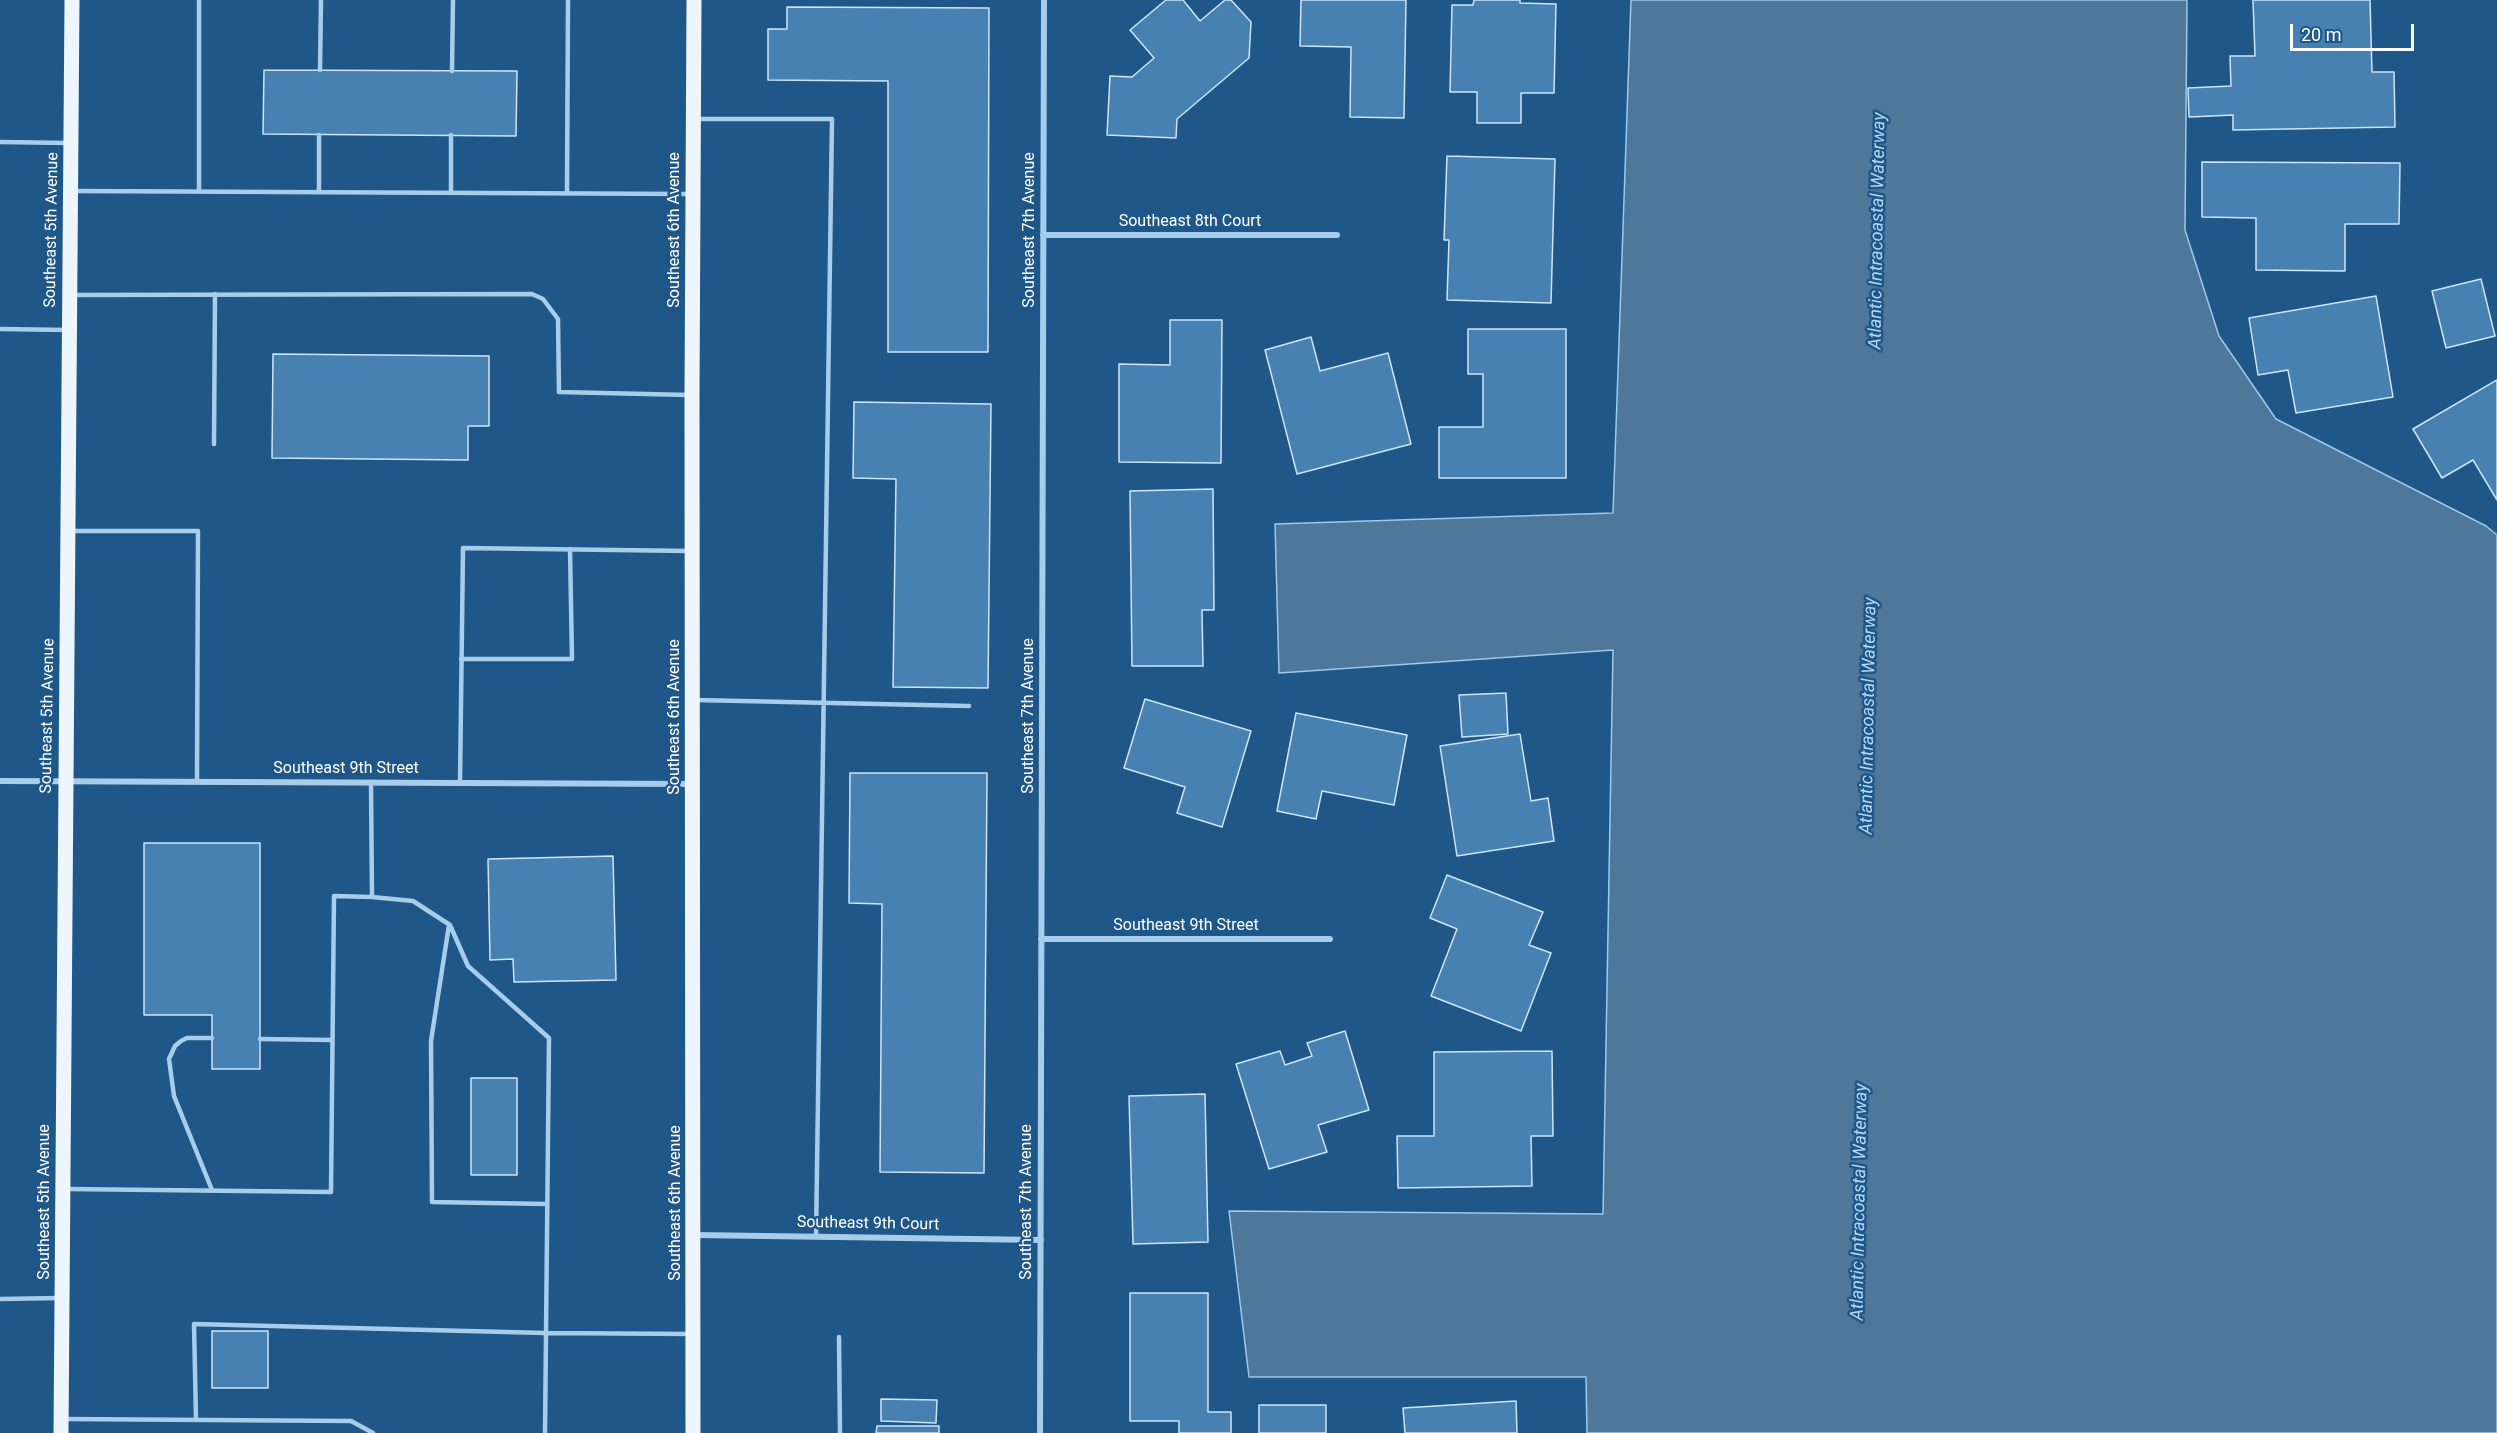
<!DOCTYPE html>
<html>
<head>
<meta charset="utf-8">
<style>
  body { margin:0 }
  #map { position:relative; width:2497px; height:1433px; overflow:hidden; background:#1e5788; font-family:Roboto,sans-serif }
  canvas { display:block }
  .scale { position:absolute; left:2290px; top:24px; width:124px; height:27px; box-sizing:border-box; border:3px solid #fff; border-top:0; padding-left:8px; font-size:18px; line-height:21px; white-space:nowrap; color:#fff; -webkit-text-stroke:4px #1e5788; paint-order:stroke }
</style>
</head>
<body>
<div id="map">
<canvas width="2497" height="1433"></canvas>
<div class="scale">20 m</div>
</div>
<script>
const ctx = document.querySelector('canvas').getContext('2d');
ctx.lineJoin = 'round';
function fillPath(path, color) {
  ctx.fillStyle = color;
  ctx.fill(path, 'evenodd');
}
function shape(rows) {
  const path = new Path2D();
  for (const r of rows) {
    path.moveTo(r[0], r[1]);
    for (let i = 2; i < r.length; i += 2) path.lineTo(r[i], r[i + 1]);
  }
  return path;
}
function strokePath(path, color, width, dash) {
  ctx.strokeStyle = color;
  ctx.lineWidth = width;
  ctx.lineCap = dash ? 'butt' : 'round';
  ctx.setLineDash(dash || []);
  ctx.stroke(path);
}
function drawText(font, color, halo, rows, align = 'center') {
  ctx.font = font + ' Roboto,sans-serif';
  ctx.lineWidth = 5;
  ctx.setLineDash([]);
  ctx.textBaseline = 'middle';
  ctx.strokeStyle = halo;
  ctx.fillStyle = color;
  for (const [text, x, y, turn = 0] of rows) {
    ctx.save();
    ctx.translate(x, y);
    ctx.rotate((+turn || 0) * Math.PI / 180);
    ctx.textAlign = isNaN(turn) ? turn : align;
    if (halo) ctx.strokeText(text, 0, 0);
    ctx.fillText(text, 0, 0);
    ctx.restore();
  }
}
const water = shape([
  [1631,0,2187,0,2185,230,2219,336,2276,419,2486,526,2497,535,2497,1433,1587,1433,1586,1377,1249,1377,1229,1211,1603,1214,1613,650,1279,673,1275,524,1613,513,1631,0]
]);
const building = shape([
  [1166,0,1183,0,1200,21,1225,0,1231,0,1251,22,1249,58,1177,119,1176,138,1107,135,1110,76,1132,77,1154,58,1130,30,1166,0],
  [1301,0,1406,0,1404,118,1350,117,1351,47,1300,46,1301,0],
  [1474,0,1520,0,1520,3,1556,4,1554,93,1521,93,1521,123,1477,123,1477,92,1450,92,1452,5,1473,5,1474,0],
  [2253,0,2370,0,2372,72,2394,72,2395,127,2233,130,2233,115,2189,117,2188,88,2231,86,2230,56,2255,56,2253,0],
  [787,7,989,8,988,352,888,352,888,81,768,80,768,29,787,29,787,7],
  [264,70,517,71,516,136,263,134,264,70],
  [1447,156,1555,159,1551,303,1447,300,1449,240,1444,240,1447,156],
  [2202,162,2400,163,2399,224,2345,224,2345,271,2256,270,2256,218,2202,217,2202,162],
  [2481,279,2495,336,2446,348,2432,291,2481,279],
  [2376,296,2393,397,2296,413,2288,370,2258,375,2249,318,2376,296],
  [1170,320,1222,320,1221,463,1119,462,1119,364,1170,365,1170,320],
  [1468,329,1566,329,1566,478,1439,478,1439,427,1483,427,1483,374,1468,374,1468,329],
  [1311,337,1320,371,1388,353,1411,444,1297,474,1265,350,1311,337],
  [273,354,489,356,489,426,468,426,468,460,272,458,273,354],
  [2497,380,2497,500,2473,460,2442,478,2413,429,2497,380],
  [854,402,991,404,988,688,893,687,896,479,853,478,854,402],
  [1213,489,1214,610,1202,610,1203,666,1132,666,1130,491,1213,489],
  [1506,693,1508,734,1462,737,1459,695,1506,693],
  [1145,699,1251,731,1222,827,1177,813,1185,787,1124,768,1145,699],
  [1296,713,1407,735,1394,805,1322,791,1316,819,1277,811,1296,713],
  [1520,734,1531,801,1548,798,1554,841,1457,856,1440,746,1520,734],
  [850,773,987,773,984,1173,880,1172,882,904,849,903,850,773],
  [144,843,260,843,260,1069,212,1069,212,1015,144,1015,144,843],
  [613,856,616,980,514,982,513,959,490,960,488,859,613,856],
  [1447,875,1543,912,1529,945,1551,953,1521,1031,1431,996,1457,929,1430,918,1447,875],
  [1345,1031,1369,1110,1318,1125,1327,1152,1269,1169,1236,1064,1280,1051,1285,1065,1312,1056,1307,1043,1345,1031],
  [1552,1051,1553,1136,1531,1136,1532,1186,1398,1188,1397,1136,1434,1136,1434,1052,1552,1051],
  [471,1078,517,1078,517,1175,471,1175,471,1078],
  [1205,1094,1208,1242,1133,1244,1129,1096,1205,1094],
  [1130,1293,1208,1293,1208,1412,1231,1412,1231,1433,1179,1433,1179,1421,1130,1421,1130,1293],
  [212,1331,268,1331,268,1388,212,1388,212,1331],
  [881,1399,937,1400,936,1423,881,1421,881,1399],
  [1516,1401,1517,1433,1405,1433,1403,1408,1516,1401],
  [1259,1405,1326,1405,1326,1433,1259,1433,1259,1405],
  [877,1426,939,1426,939,1433,876,1433,877,1426]
]);
const service = shape([
  [199,0,199,191],
  [320,70,321,0],
  [452,71,453,0],
  [695,119,832,119,816,1237],
  [319,135,319,192],
  [0,142,68,143],
  [73,191,691,194],
  [451,193,451,135],
  [567,193,568,0],
  [72,295,532,294,543,299,558,319,559,392,689,395],
  [0,329,67,330],
  [214,444,215,294],
  [71,531,198,531,197,782],
  [461,659,572,659,570,549],
  [696,700,969,706],
  [460,783,463,548,690,551],
  [372,897,413,901,450,925,468,966,549,1038,545,1433],
  [449,925,431,1041,432,1202,547,1204],
  [212,1038,187,1038,181,1041,175,1046,169,1059,174,1096,212,1190],
  [260,1039,332,1040],
  [67,1189,331,1192,334,896,372,897,371,783],
  [0,1299,60,1298],
  [839,1337,840,1433],
  [64,1419,351,1421,373,1433],
  [196,1419,194,1324,545,1333,691,1334]
]);
const minor = shape([
  [1043,235,1337,235],
  [0,781,692,784],
  [1041,939,1330,939],
  [695,1235,1041,1240],
  [1040,1433,1044,0]
]);
const primary = shape([
  [61,1433,72,0],
  [693,1433,692,395,694,0]
]);
const streetNames = [
  ["Southeast 8th Court",1190,222],
  ["Southeast 5th Avenue",52,230,-89],
  ["Southeast 6th Avenue",675,230,-90],
  ["Southeast 7th Avenue",1030,230,-90],
  ["Southeast 5th Avenue",48,716,-89],
  ["Southeast 7th Avenue",1029,716,-90],
  ["Southeast 6th Avenue",675,717,-90],
  ["Southeast 9th Street",346,769],
  ["Southeast 9th Street",1186,926],
  ["Southeast 5th Avenue",45,1202,-90],
  ["Southeast 7th Avenue",1027,1202,-90],
  ["Southeast 6th Avenue",676,1203,-90],
  ["Southeast 9th Court",868,1224,1]
];
const waterNames = [
  ["Atlantic Intracoastal Waterway",1878,231,-89],
  ["Atlantic Intracoastal Waterway",1869,716,-89],
  ["Atlantic Intracoastal Waterway",1860,1202,-89]
];
fillPath(water, '#4e779a');
strokePath(water, '#9bcaed', 1.5);
fillPath(building, '#4681b1');
strokePath(building, '#cde5f8', 1.5);
strokePath(service, '#a8cdeb', 4.5);
strokePath(minor, '#a8cdeb', 6);
strokePath(primary, '#edf5fe', 15);
drawText('16px', '#fff', '#1e5788', streetNames);
drawText('italic 18px', '#b4d7f2', '#1e5788', waterNames);
</script>
</body>
</html>
